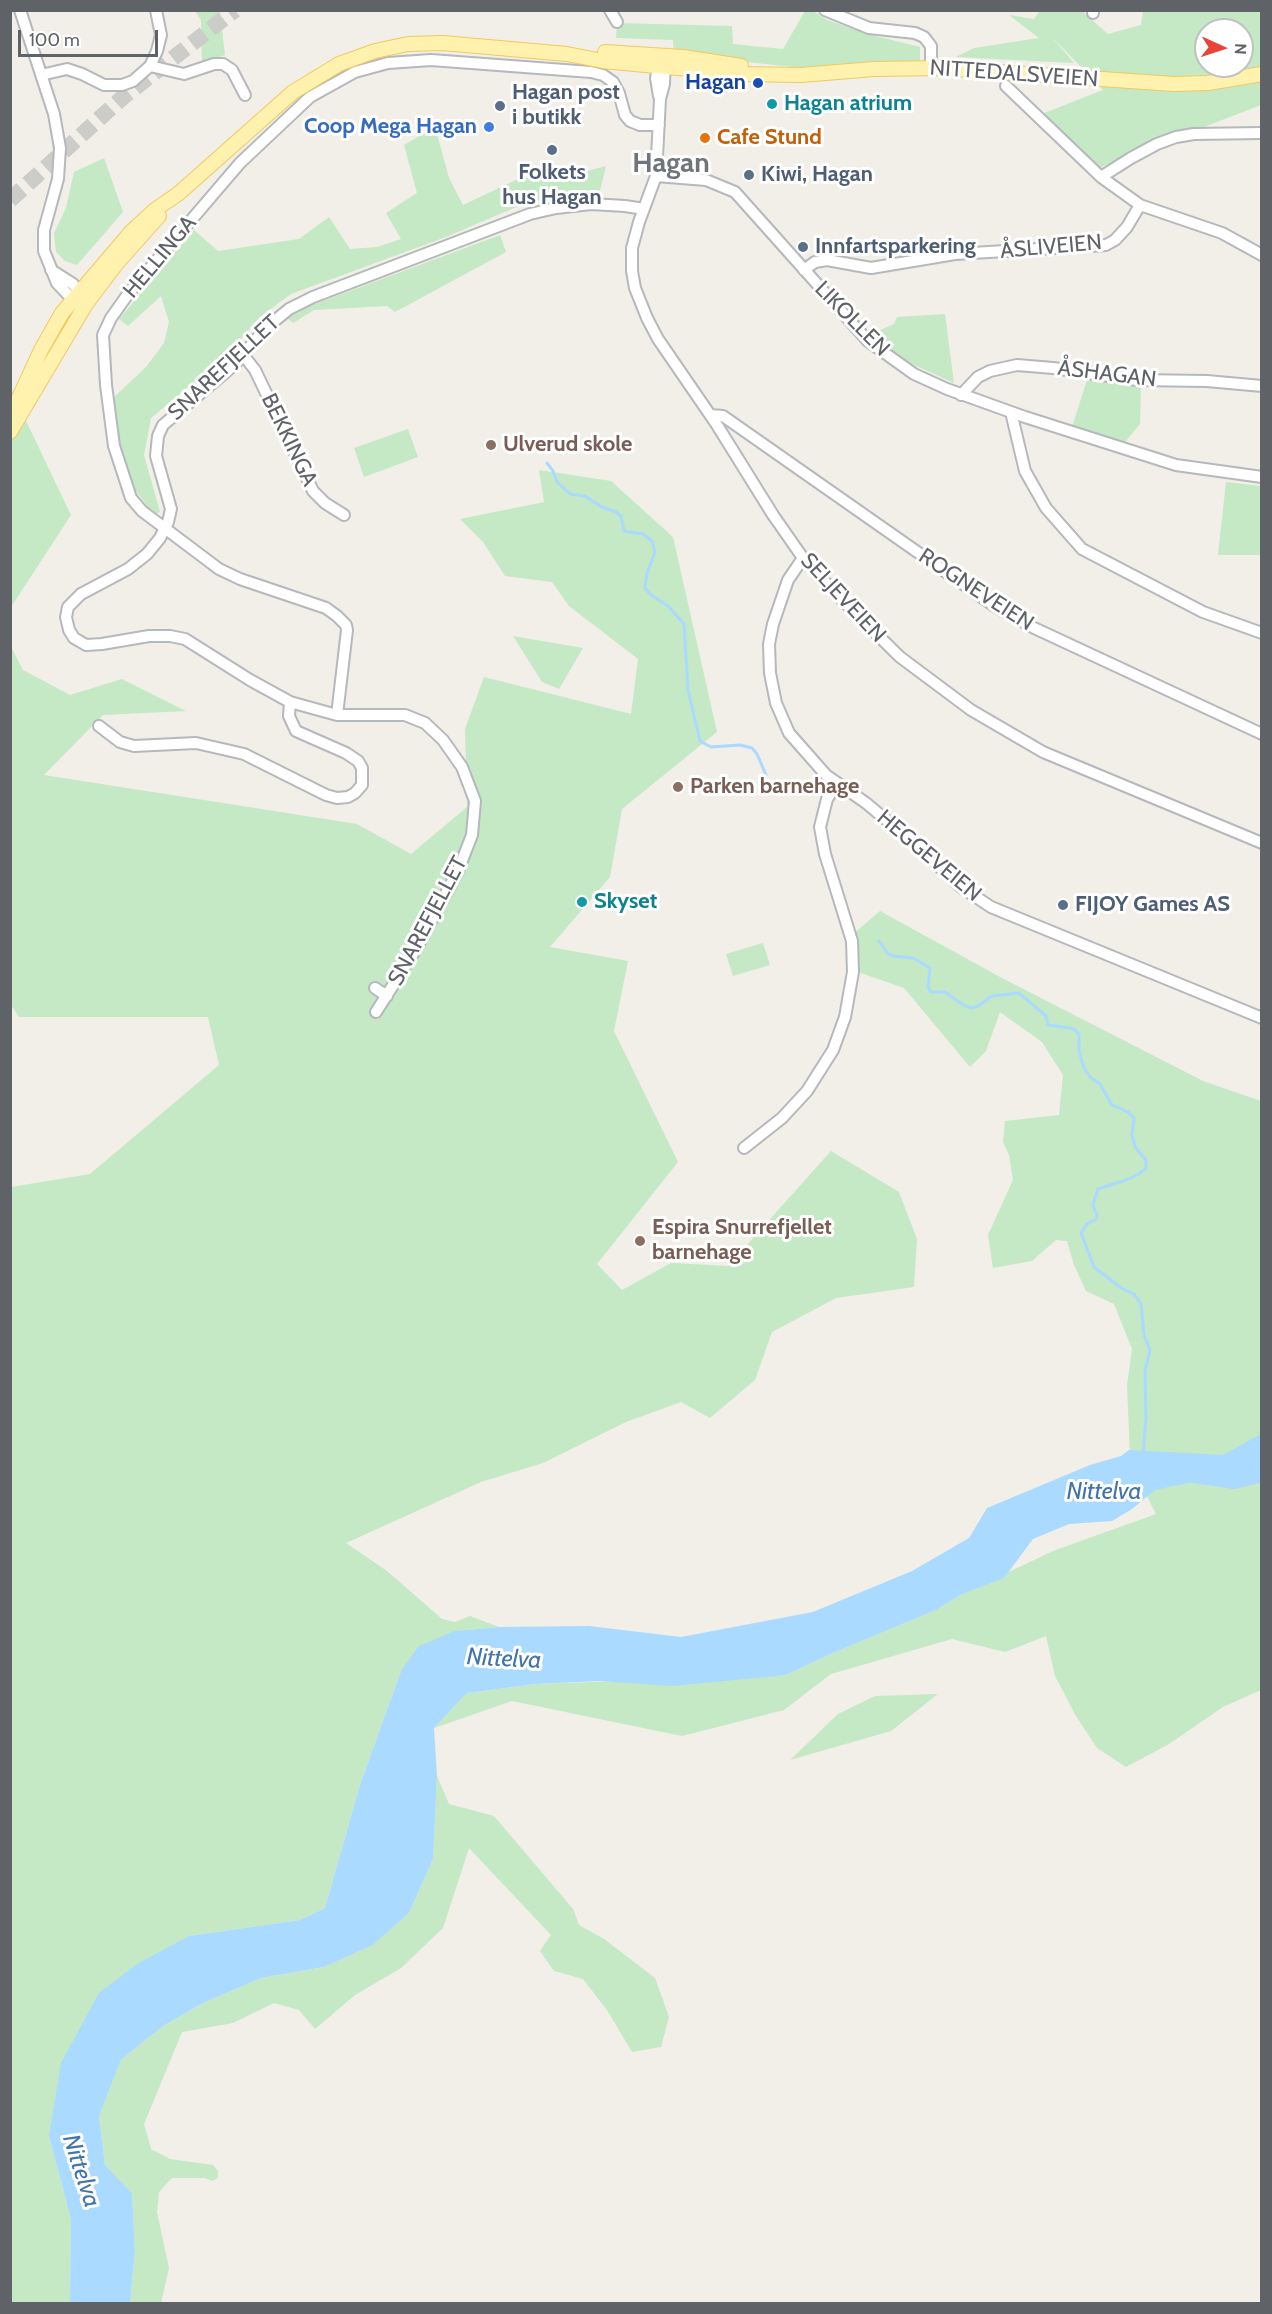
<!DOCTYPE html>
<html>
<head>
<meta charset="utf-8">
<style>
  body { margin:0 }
  #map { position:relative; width:1272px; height:2314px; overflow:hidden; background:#f1efe8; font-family:Cabin,sans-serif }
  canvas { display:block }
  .frame { position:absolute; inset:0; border:12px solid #5f6368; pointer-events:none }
  .north { position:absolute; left:1194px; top:18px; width:60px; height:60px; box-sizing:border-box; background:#fff; border:2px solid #bfc1c3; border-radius:50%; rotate:93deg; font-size:16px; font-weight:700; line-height:24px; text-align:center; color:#5f6368 }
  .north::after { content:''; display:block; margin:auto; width:21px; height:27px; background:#ea4335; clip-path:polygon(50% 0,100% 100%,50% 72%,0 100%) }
  .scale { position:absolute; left:18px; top:30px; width:140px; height:27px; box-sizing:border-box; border:3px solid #5f6368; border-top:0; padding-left:8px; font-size:18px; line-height:21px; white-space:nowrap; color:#5f6368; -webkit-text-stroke:4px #fff; paint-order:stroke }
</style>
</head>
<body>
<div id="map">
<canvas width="1272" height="2314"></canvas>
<div class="frame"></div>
<div class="north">N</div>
<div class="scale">100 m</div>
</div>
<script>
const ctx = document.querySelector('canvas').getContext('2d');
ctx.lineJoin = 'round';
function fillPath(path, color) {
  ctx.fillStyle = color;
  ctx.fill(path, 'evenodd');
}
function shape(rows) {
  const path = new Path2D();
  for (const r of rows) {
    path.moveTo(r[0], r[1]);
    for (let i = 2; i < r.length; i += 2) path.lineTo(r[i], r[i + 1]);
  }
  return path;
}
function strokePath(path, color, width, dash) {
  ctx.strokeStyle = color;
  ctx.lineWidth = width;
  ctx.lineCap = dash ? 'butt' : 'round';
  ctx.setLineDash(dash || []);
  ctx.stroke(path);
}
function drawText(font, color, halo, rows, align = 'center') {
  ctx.font = font + ' Cabin,sans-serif';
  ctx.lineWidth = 6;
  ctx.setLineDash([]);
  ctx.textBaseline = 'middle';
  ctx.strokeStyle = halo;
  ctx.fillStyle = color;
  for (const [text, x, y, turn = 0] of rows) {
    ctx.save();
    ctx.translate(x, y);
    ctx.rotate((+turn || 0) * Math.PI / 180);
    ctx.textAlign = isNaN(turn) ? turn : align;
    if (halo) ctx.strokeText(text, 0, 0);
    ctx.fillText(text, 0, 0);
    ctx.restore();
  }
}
const green = shape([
  [195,11,220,11,225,55,202,63,201,20],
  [805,11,813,11,827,20,868,34,920,47,920,62,802,68,674,54,673,40,616,38,617,23,732,26,733,44,783,49],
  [1040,11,1082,11,1108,34,1141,25,1143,11,1261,11,1261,67,1235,74,1261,73,1261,105,1098,168,1039,115,1103,90,1051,36,1074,63,956,57,974,48,1039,38,1009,15,1034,19],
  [1206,30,1242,30,1242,66,1206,66],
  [435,127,449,178,463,205,520,178,551,179,575,166,576,174,606,166,599,195,564,195,521,205,446,237,291,294,260,317,229,353,151,418,144,455,160,512,154,515,130,483,118,440,112,399,146,367,164,343,169,322,161,296,128,326,119,319,194,230,218,251,299,239,329,217,350,249,377,247,401,239,386,213,417,193,404,145],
  [104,158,123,212,77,265,65,261,56,252,54,233,66,208,74,172],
  [500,235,506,252,395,312,387,306,314,310,293,323,287,318,296,311],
  [945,314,954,383,897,357,870,335,894,324,897,317],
  [1088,377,1141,387,1140,424,1120,448,1071,430],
  [17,402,71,515,11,607,10,415],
  [408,429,418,457,364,477,354,448],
  [539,470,611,481,673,537,717,732,622,809,610,877,550,947,628,961,614,1031,678,1162,597,1264,622,1290,671,1263,728,1266,831,1151,899,1192,917,1239,914,1287,836,1298,772,1332,755,1380,710,1418,681,1402,626,1422,543,1463,481,1482,346,1543,387,1571,442,1619,455,1622,470,1616,499,1627,455,1631,401,1671,360,1785,325,1908,300,1920,189,1936,49,2136,71,2219,70,2304,11,2303,11,1187,90,1174,219,1065,208,1017,19,1017,11,1005,10,645,23,670,70,695,122,679,186,711,103,715,44,775,357,824,411,854,467,807,465,729,484,677,631,714,638,659,569,606,552,582,505,576,483,542,460,519,544,502],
  [1226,482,1261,486,1261,555,1218,555],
  [513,636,583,648,559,689,542,682],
  [880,911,1002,978,1203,1081,1261,1101,1261,1690,1223,1707,1169,1744,1126,1767,1097,1748,1076,1716,1055,1676,1046,1636,1005,1652,952,1639,831,1674,784,1710,682,1736,512,1701,434,1728,467,1693,536,1684,786,1675,833,1653,936,1610,962,1594,1053,1551,1156,1514,1139,1481,1130,1456,1127,1385,1132,1349,1114,1304,1086,1291,1074,1265,1067,1241,1056,1240,1032,1261,993,1268,988,1235,1013,1180,1009,1155,1003,1142,1005,1121,1059,1115,1063,1075,1042,1042,1000,1012,986,1051,970,1067,904,988,858,972,845,941],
  [763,943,770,965,733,976,726,954],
  [938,1694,891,1731,790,1760,838,1714,875,1696],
  [437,1776,449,1804,494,1816,573,1909,579,1925,604,1939,655,1978,669,2017,661,2047,632,2052,607,2010,583,1979,554,1971,540,1951,551,1935,469,1848,443,1928,401,1968,355,1995,315,2029,299,2010,274,2003,233,2023,182,2032,144,2124,151,2149,170,2159,213,2165,218,2171,218,2178,212,2181,205,2178,172,2178,159,2192,157,2212,169,2268,161,2303,130,2303,135,2251,132,2193,105,2165,99,2116,121,2060,163,2026,201,2004,261,1978,324,1967,373,1945,409,1913,433,1859]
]);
const water = shape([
  [1261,1434,1261,1478,1219,1476,1155,1490,1132,1509,1112,1521,1069,1524,1033,1539,1004,1578,962,1594,936,1610,833,1653,786,1675,672,1686,599,1681,536,1684,467,1693,434,1728,437,1776,433,1859,409,1913,373,1945,324,1967,261,1978,201,2004,163,2026,121,2060,99,2116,105,2165,132,2193,135,2251,130,2303,70,2303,71,2219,49,2136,61,2063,99,1993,137,1964,189,1936,300,1920,325,1908,360,1785,401,1671,419,1646,455,1631,499,1627,589,1626,681,1637,813,1612,912,1571,969,1538,987,1508,1090,1465,1121,1456,1129,1450,1223,1455]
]);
const stream = shape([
  [547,463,553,471,557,482,570,494,585,496,602,507,616,512,621,516,624,531,643,534,652,541,655,552,647,573,645,588,651,595,668,606,684,624,688,690,700,741,711,747,740,745,752,748,757,754,766,775],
  [879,941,888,954,893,956,913,958,930,968,928,987,931,992,945,992,965,1006,971,1008,978,1006,992,996,1019,993,1046,1016,1048,1025,1070,1028,1075,1030,1079,1035,1079,1051,1084,1068,1091,1078,1100,1084,1112,1105,1128,1112,1134,1118,1132,1135,1135,1147,1146,1160,1146,1168,1139,1174,1126,1180,1098,1189,1093,1205,1097,1215,1096,1219,1087,1224,1081,1233,1094,1267,1121,1288,1134,1294,1141,1304,1144,1335,1150,1350,1145,1371,1146,1418,1143,1454]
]);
const river = shape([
  [1189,1474,1234,1481,1262,1474]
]);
const highwayTunnel = shape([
  [10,200,122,98,235,10]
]);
const minor = shape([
  [20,10,54,114,60,148,58,179,44,230,44,251,57,283,73,300,81,302],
  [610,10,617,22],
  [825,10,869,28,915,33,924,37,931,46,931,68],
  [1093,13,1093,10],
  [659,61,656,78,659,96],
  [665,61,664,84,660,99,656,176,639,222,632,248,632,271,635,288,647,318,658,339,717,425,773,515,803,558,837,595,900,657,971,710,1043,752,1262,843],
  [150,66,184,74,214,64,223,64,232,70,245,95],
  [41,75,67,69,82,74,104,85,122,85,133,81,150,66,157,51,161,35,156,10],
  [1006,86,1101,177,1140,205,1222,233,1262,255],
  [656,176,706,180,735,192,868,341,914,374,947,389,1025,417,1176,465,1262,477],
  [1101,177,1131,158,1157,144,1176,137,1194,134,1262,133],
  [51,270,73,284,84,298],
  [804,270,815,262,827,260,871,268,955,254,1106,245,1115,240,1127,227,1140,205],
  [244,356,255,370,313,491,325,503,344,515],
  [961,395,978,377,990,371,1017,365,1053,368,1137,380,1207,381,1262,386],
  [1011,412,1025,471,1046,508,1082,549,1203,612,1262,633],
  [710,415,723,416,993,605,1032,627,1262,734],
  [803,558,788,580,773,624,769,644,770,673,776,703,789,733,826,775,866,803,915,844,961,887,991,907,1262,1018],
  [337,715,347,630,346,625,337,616,326,608,240,579,219,569,142,511,131,498,114,446,106,385,103,335,111,318,128,294,240,163,310,97,355,72,388,63,431,60,591,72,603,75,613,82,619,93,625,115,630,121,640,125,659,125],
  [99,726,120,742,134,746,196,743,244,754,326,795,337,798,348,797,355,793,362,785,362,768,358,761,346,753,296,731,289,716,290,702],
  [375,988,387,996],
  [376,1012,416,949,458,871,472,835,475,801,462,767,443,740,425,723,405,715,337,715,290,702,250,680,185,639,170,636,149,636,102,644,86,645,74,638,69,630,66,617,68,607,81,594,128,569,147,554,160,538,168,522,171,509,156,456,158,436,163,425,233,366,266,328,289,309,313,297,530,214,556,208,591,204,625,206,644,209],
  [744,1148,782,1118,807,1091,833,1050,845,1017,853,972,852,941,825,854,820,827,827,799,837,784]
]);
const major = shape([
  [605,52,683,57,741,66],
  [10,417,41,350,62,313,131,232,156,209,178,194,293,92,339,64,375,51,408,44,443,43,567,54,603,61,742,74,801,75,874,69,942,68,1174,84,1208,83,1262,74],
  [10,432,86,304,117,263,159,216]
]);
const markers = [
  [758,83,6,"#1a4fb4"],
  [772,104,6,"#0f9aa8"],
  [500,106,6,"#5c6f8a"],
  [489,127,6,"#3f7fe0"],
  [705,138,6,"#e8710a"],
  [552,150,6,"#5c6f8a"],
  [749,175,6,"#5c6f8a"],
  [803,247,6,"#5c6f8a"],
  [491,445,6,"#8d6e63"],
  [678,787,6,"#8d6e63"],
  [582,902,6,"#0f9aa8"],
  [1063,905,6,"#5c6f8a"],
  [640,1241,6,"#8d6e63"]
];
const streetNames = [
  ["NITTEDALSVEIEN",1014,74,4],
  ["ÅSLIVEIEN",1051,247,-5],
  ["HELLINGA",160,257,-50],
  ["LIKOLLEN",852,319,45],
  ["SNAREFJELLET",224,368,-43],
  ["ÅSHAGAN",1107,374,7],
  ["BEKKINGA",289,440,64],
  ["ROGNEVEIEN",976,590,33],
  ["SELJEVEIEN",843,598,47],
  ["HEGGEVEIEN",929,856,40],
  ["SNAREFJELLET",428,921,-62]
];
const transitNames = [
  ["Hagan",746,83]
];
const serviceNames = [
  ["Hagan post",512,93],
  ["i butikk",512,118],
  ["Folkets",552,173,"center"],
  ["hus Hagan",552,198,"center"],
  ["Kiwi, Hagan",761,175],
  ["Innfartsparkering",815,247],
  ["FIJOY Games AS",1075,905]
];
const cultureNames = [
  ["Hagan atrium",784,104],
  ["Skyset",594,902]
];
const shopNames = [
  ["Coop Mega Hagan",477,127]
];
const foodNames = [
  ["Cafe Stund",717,138]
];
const educationNames = [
  ["Ulverud skole",503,445],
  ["Parken barnehage",690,787],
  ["Espira Snurrefjellet",652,1228],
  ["barnehage",652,1253]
];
const waterNames = [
  ["Nittelva",1104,1492],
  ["Nittelva",504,1659,3],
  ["Nittelva",81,2171,72]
];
const districtNames = [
  ["Hagan",671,164]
];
fillPath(green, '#c5e8c5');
fillPath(water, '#aadaff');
strokePath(stream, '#aadaff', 3);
strokePath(river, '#aadaff', 16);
strokePath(highwayTunnel, '#ccccc8', 16, [16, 8]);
strokePath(minor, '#b5b8bc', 14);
strokePath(major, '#f2c960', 16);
strokePath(minor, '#fff', 10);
strokePath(major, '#fff2af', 14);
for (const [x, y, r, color] of markers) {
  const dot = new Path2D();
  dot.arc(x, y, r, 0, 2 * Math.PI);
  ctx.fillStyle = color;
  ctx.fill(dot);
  strokePath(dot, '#fff', 2);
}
drawText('22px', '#5f6368', '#fff', streetNames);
drawText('bold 22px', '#164399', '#fff', transitNames, 'right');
drawText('bold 22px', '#4e5e75', '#fff', serviceNames, 'left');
drawText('bold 22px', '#0d838f', '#fff', cultureNames, 'left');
drawText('bold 22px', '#366cbe', '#fff', shopNames, 'right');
drawText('bold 22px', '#c56008', '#fff', foodNames, 'left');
drawText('bold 22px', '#785e54', '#fff', educationNames, 'left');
drawText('italic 24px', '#4174aa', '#fff', waterNames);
drawText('bold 28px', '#70757a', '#fff', districtNames);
</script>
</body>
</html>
